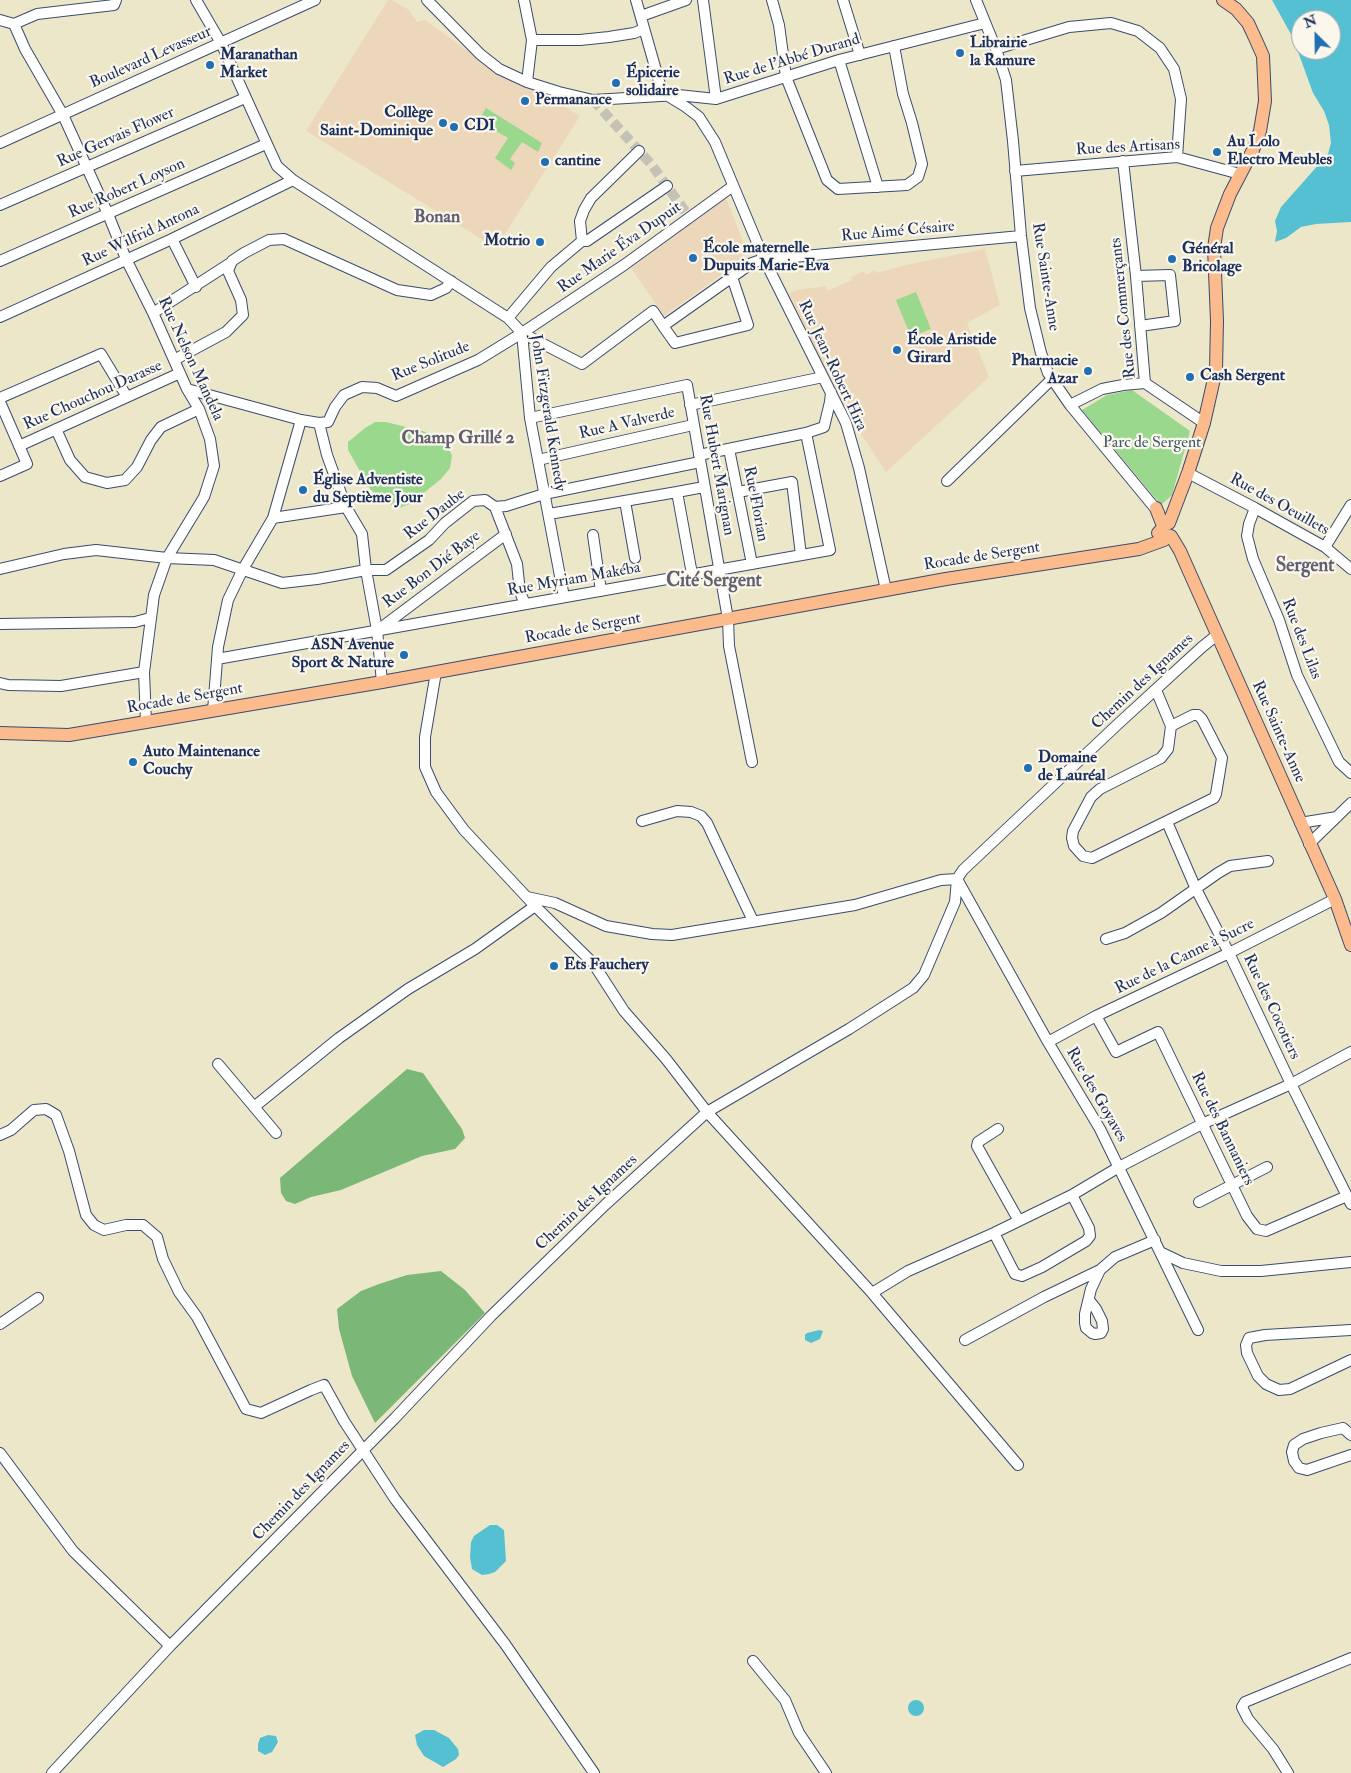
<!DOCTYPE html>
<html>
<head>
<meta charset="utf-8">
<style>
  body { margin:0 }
  #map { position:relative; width:1351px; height:1773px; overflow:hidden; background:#ede7ca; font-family:"IM FELL Double Pica",serif }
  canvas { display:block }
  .north { position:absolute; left:1291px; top:10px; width:50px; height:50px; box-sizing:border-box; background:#fbf7ec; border:1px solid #a1a7b3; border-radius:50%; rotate:337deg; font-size:14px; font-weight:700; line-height:20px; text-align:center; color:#1b2f5e }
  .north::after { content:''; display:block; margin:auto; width:18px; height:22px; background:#1f6fb2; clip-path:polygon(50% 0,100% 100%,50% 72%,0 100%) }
</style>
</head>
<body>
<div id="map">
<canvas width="1351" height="1773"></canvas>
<div class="north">N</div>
</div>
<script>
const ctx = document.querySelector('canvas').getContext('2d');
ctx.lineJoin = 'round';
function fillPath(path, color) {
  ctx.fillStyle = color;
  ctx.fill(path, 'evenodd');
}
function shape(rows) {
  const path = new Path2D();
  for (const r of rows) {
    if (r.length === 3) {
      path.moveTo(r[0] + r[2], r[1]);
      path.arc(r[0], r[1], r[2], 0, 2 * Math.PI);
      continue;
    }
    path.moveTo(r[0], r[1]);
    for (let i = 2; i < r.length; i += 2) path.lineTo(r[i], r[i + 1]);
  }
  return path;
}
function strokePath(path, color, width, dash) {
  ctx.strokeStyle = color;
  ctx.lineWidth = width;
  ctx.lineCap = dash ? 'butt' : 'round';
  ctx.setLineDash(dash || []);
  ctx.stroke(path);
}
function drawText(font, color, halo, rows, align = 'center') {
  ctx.font = font + ' "IM FELL Double Pica",serif';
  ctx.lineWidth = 4.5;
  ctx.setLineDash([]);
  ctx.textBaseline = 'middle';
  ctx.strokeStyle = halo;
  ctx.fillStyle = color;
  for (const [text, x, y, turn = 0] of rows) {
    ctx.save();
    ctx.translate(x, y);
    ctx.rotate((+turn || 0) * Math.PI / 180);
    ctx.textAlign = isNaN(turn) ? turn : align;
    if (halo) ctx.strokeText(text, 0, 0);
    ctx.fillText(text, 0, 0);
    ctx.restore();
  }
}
const built = shape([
  [388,0,392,0,409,10,417,22,425,20,496,71,531,86,580,116,496,248,306,131],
  [726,198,747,251,735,265,664,316,631,268],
  [985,249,1000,305,967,323,989,377,886,472,844,408,789,294,796,290,826,286,827,291,852,280,851,277,864,271,866,275,875,270,876,273,910,264]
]);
const green = shape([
  [486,108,542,143,538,152,522,142,510,159,515,163,511,170,495,158,508,138,478,121],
  [916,292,931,329,911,337,896,300],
  [1132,390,1190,431,1172,495,1161,505,1082,410,1107,395],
  [375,422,386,422,434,434,448,446,452,456,450,468,441,479,410,504,399,508,385,502,370,489,348,450,348,442,365,428]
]);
const forest = shape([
  [407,1069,423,1073,462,1129,465,1138,455,1149,422,1156,341,1190,311,1197,295,1204,286,1201,281,1193,280,1178],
  [441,1271,465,1290,485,1313,375,1423,352,1376,339,1329,337,1309,361,1291,379,1284,407,1275]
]);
const water = shape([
  [1272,0,1351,0,1351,222,1316,224,1301,227,1286,238,1275,242,1277,231,1275,221,1281,207,1328,154,1331,143,1329,125,1324,111,1313,93,1293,38],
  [1301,20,1331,20,1331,50,1301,50],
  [819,1330,823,1331,820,1339,811,1343,805,1340,805,1335,807,1333],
  [490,1525,497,1525,504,1530,506,1561,495,1572,489,1574,482,1575,472,1569,470,1557,471,1542,474,1536],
  [916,1708,8],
  [424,1730,434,1730,449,1738,458,1749,459,1755,456,1759,443,1767,424,1756,417,1745,415,1735],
  [268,1735,276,1736,278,1742,272,1752,265,1755,258,1751,258,1744,260,1738]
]);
const minorTunnel = shape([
  [593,100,651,164,690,218]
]);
const minor = shape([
  [196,0,221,43,277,166,293,180,508,318,522,333,530,418,564,597],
  [427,0,480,54,499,69,527,82,559,92,593,100,678,95,716,99,839,60,985,23],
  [524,0,532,40],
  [636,0,663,95],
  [703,0,716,99],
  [772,0,779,25,786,77,827,180,838,189,907,185,918,177,922,164,912,123,903,94,894,46],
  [843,0,860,55],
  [976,0,996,49,1006,80,1013,141,1021,236,1030,308,1041,353,1048,373,1070,405,1159,513],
  [641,16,686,0],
  [0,20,14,24,37,14,114,5,116,0],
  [14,24,25,49,63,115,108,214,126,259,153,313,187,389,199,409,210,439,214,466,204,497,167,558,154,595,144,672,146,722],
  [996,49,1069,27,1111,23,1138,31,1160,48,1174,69,1181,99,1177,157],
  [839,60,878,187],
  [527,82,532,40,580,40,609,37,634,33,644,29],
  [668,96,686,107,699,117,715,142,764,259,846,423,859,468,886,590],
  [0,143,315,0],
  [1123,161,1136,276,1145,383,1204,423],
  [1015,171,1177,157,1240,174],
  [0,205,245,98],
  [172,239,196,287],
  [582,241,580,221,584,210,591,198,639,151],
  [0,261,266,144],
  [1136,276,1170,275,1175,321,1140,326],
  [153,313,232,262],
  [0,317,172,239,293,180],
  [508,318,551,267,582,241,587,241,667,186],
  [663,326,675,343,748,325,732,277],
  [522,333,582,364,653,311,663,326,752,263,761,260,1021,236],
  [174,360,226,332,243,315,241,300,228,271,232,261,244,253,269,240,284,239,397,290,431,295,446,288,451,281],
  [187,389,301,420,319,423,328,422,335,407,344,395,362,387,377,388,396,396,478,360,522,333,624,265,733,186],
  [0,398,101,354,127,397],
  [0,402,27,464,0,476],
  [690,405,823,377],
  [1070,405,1102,389,1123,385,1145,383],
  [530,418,687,385,728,619,729,646,752,762],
  [319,423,327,455,346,507],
  [56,429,70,460,85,477,107,483,125,480,137,467,151,440,161,427,199,409],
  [19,446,180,373],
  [729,449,752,564],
  [699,455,806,433],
  [538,460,693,425],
  [1188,473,1255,508,1325,547,1351,569],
  [947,481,1052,379],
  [677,492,704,487],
  [738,492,792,482,801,555],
  [625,501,635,558],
  [495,507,517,564,520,592,525,604],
  [1255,508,1249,524,1247,536,1253,559,1279,620,1297,675,1339,762,1351,773],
  [549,514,677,492,692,574],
  [273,518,346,507,362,534,366,570,377,630,382,682],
  [593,535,601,591],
  [1325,547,1351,505],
  [0,569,64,554,96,550,167,558,214,560,282,583,317,579,366,570,386,570,429,540,445,523,473,501,485,500,495,507,506,506,544,494,700,462],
  [0,624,135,622,150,618],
  [378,630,506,534],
  [217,659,830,550,806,433,824,427,830,402,831,392],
  [436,672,425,737,425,767,436,792,464,830,535,906,593,963,624,1011,666,1059,707,1112,872,1293,1018,1465],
  [0,683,8,685,61,686,144,672],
  [1156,690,1171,726,1168,749,1161,758,1100,789,1091,797,1073,831,1072,838,1074,846,1083,856,1092,858,1214,798,1216,794,1222,758,1202,719,1198,715,1193,715,1171,726],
  [213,711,218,647,228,600,243,569,273,518,301,420],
  [642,821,677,811,691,812,701,816,707,823,753,921],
  [1167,822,1196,889,1229,953,1291,1084,1351,1204],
  [1300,823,1337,817],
  [1309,844,1351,803],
  [527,897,555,903,606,926,652,934,672,935,855,905,941,880,957,879,1048,1042,1100,1129,1198,1330],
  [1106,939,1125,933,1161,913,1218,873,1230,866,1268,861],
  [1096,1016,1116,1052,1158,1032,1247,1216,1257,1229,1266,1231,1347,1196],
  [1048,1042,1096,1016,1229,953,1335,899],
  [218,1064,276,1133],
  [254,1107,339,1038,408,989,475,949,535,906],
  [998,1129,978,1142,977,1146,1019,1221],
  [0,1135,11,1130,34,1110,46,1109,56,1115,69,1151,86,1215,94,1225,104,1230,126,1225,143,1225,157,1237,163,1259,179,1292,197,1317,246,1409,261,1413,311,1390,324,1385,344,1421,395,1499,505,1644,594,1773],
  [1199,1202,1267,1167],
  [994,1233,1015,1274,1022,1276,1042,1267,1086,1241,1090,1236,1089,1228,1072,1195],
  [1160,1252,1183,1263,1221,1271,1261,1271,1351,1262],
  [872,1293,908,1271,994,1233,1072,1195,1119,1167,1202,1124,1291,1084,1351,1052],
  [1089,1300,1096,1309,1102,1321,1103,1329,1101,1333,1095,1334,1092,1333,1086,1328,1085,1323,1085,1314,1091,1289,1100,1270,1115,1257,1155,1240],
  [0,1324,38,1298],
  [1351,1330,1265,1335,1249,1338,1246,1345,1247,1353,1258,1376,1266,1384,1279,1390,1290,1389,1351,1360],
  [965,1340,1044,1297,1100,1270],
  [1351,1435,1343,1428,1321,1433,1303,1439,1294,1445,1292,1452,1294,1461,1299,1468,1307,1470,1351,1455],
  [0,1453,73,1551,170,1646,395,1418,491,1316,605,1205,707,1112,849,1029,913,988,924,975,955,902,957,879,963,870,1118,724,1202,647,1217,635],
  [753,1661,785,1700,799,1733,826,1773],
  [52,1773,170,1646],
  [1288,1773,1273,1749,1248,1719,1242,1707,1245,1702,1351,1658]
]);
const major = shape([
  [1156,508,1163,526,1162,529,1158,533],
  [1169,523,1188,473,1204,423,1216,370,1217,321,1214,248,1217,228,1230,194,1253,150,1260,131,1265,101,1263,56,1255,38,1248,23,1236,9,1223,0],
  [1171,536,1180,551,1335,899,1351,945],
  [0,733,69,735,146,722,382,682,946,579,1139,549,1164,540,1168,535]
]);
const markers = [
  [960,53,5,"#1f6fb2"],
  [210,65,5,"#1f6fb2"],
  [616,83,5,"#1f6fb2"],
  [525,101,5,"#1f6fb2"],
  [443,123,5,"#1f6fb2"],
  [454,127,5,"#1f6fb2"],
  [1217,152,5,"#1f6fb2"],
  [545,162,5,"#1f6fb2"],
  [540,242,5,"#1f6fb2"],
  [693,258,5,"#1f6fb2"],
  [1172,259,5,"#1f6fb2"],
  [897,350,5,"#1f6fb2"],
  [1088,371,5,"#1f6fb2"],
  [1190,377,5,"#1f6fb2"],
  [303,490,5,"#1f6fb2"],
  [404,655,5,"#1f6fb2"],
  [133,762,5,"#1f6fb2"],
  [1028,768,5,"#1f6fb2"],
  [554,966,5,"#1f6fb2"]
];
const poiNames = [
  ["Librairie",970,44],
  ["la Ramure",970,62],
  ["Maranathan",220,56],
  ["Market",220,74],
  ["Épicerie",626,74],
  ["solidaire",626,92],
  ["Permanance",535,101],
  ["Collège",433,114,"right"],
  ["Saint-Dominique",433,132,"right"],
  ["CDI",464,127],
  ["Au Lolo",1227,143],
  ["Electro Meubles",1227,161],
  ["cantine",555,162],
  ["Motrio",530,242,"right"],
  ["École maternelle",703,249],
  ["Dupuits Marie-Eva",703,267],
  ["Général",1182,250],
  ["Bricolage",1182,268],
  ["École Aristide",907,341],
  ["Girard",907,359],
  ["Pharmacie",1078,362,"right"],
  ["Azar",1078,380,"right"],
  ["Cash Sergent",1200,377],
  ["Église Adventiste",313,481],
  ["du Septième Jour",313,499],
  ["ASN Avenue",394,646,"right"],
  ["Sport & Nature",394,664,"right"],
  ["Auto Maintenance",143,753],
  ["Couchy",143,771],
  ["Domaine",1038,759],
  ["de Lauréal",1038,777],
  ["Ets Fauchery",564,966]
];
const streetNames = [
  ["Boulevard Levasseur",151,58,-24],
  ["Rue de l'Abbé Durand",792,60,-17],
  ["Rue Gervais Flower",116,138,-24],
  ["Rue des Artisans",1128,148,-3],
  ["Rue Robert Loyson",127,189,-24],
  ["Rue Aimé Césaire",898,232,-5],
  ["Rue Wilfrid Antona",141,236,-25],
  ["Rue Marie Éva Dupuit",620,248,-35],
  ["Rue Sainte-Anne",1045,277,81],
  ["Rue des Commerçants",1124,308,-96],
  ["Rue Nelson Mandela",190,359,65],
  ["Rue Solitude",431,362,-22],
  ["Rue Jean-Robert Hira",832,366,65],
  ["Rue Chouchou Darasse",93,396,-24],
  ["John Fitzgerald Kennedy",547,413,81],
  ["Rue A Valverde",627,424,-13],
  ["Rue Hubert Marignan",716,465,80],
  ["Rue Florian",755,504,79],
  ["Rue des Oeuillets",1279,505,29],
  ["Rue Daube",435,515,-38],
  ["Rocade de Sergent",982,557,-9],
  ["Rue Bon Dié Baye",432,570,-37],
  ["Rue Myriam Makéba",574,580,-10],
  ["Rocade de Sergent",583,629,-10],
  ["Rue des Lilas",1301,639,69],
  ["Chemin des Ignames",1143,682,-43],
  ["Rocade de Sergent",185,699,-10],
  ["Rue Sainte-Anne",1278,732,66],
  ["Rue de la Canne à Sucre",1185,957,-26],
  ["Rue des Cocotiers",1271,1007,65],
  ["Rue des Goyaves",1096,1095,60],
  ["Rue des Bannaniers",1222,1129,64],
  ["Chemin des Ignames",587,1203,-43],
  ["Chemin des Ignames",302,1491,-46]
];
const parkNames = [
  ["Parc de Sergent",1152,444]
];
const neighbourhoodNames = [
  ["Bonan",437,218],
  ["Champ Grillé 2",458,439]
];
const quarterNames = [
  ["Sergent",1305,567],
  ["Cité Sergent",714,582]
];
fillPath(built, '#edd7bb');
fillPath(green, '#9ad88d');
fillPath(forest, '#7bb878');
fillPath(water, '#56c0d3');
strokePath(minorTunnel, '#c3c2b4', 10, [10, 5]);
strokePath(minor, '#3a4b6e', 12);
strokePath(major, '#3a4b6e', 14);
strokePath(minor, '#fff', 10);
strokePath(major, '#fbbb8c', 12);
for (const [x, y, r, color] of markers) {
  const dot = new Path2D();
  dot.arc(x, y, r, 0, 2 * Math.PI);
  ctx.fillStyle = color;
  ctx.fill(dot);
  strokePath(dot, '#fbf7ec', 2);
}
drawText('bold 16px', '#1b2f5e', '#fbf7ec', poiNames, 'left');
drawText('16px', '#1b2f5e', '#fbf7ec', streetNames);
drawText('16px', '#3b596a', '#fbf7ec', parkNames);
drawText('bold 18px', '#626070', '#fbf7ec', neighbourhoodNames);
drawText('bold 19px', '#626070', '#fbf7ec', quarterNames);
</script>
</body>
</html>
